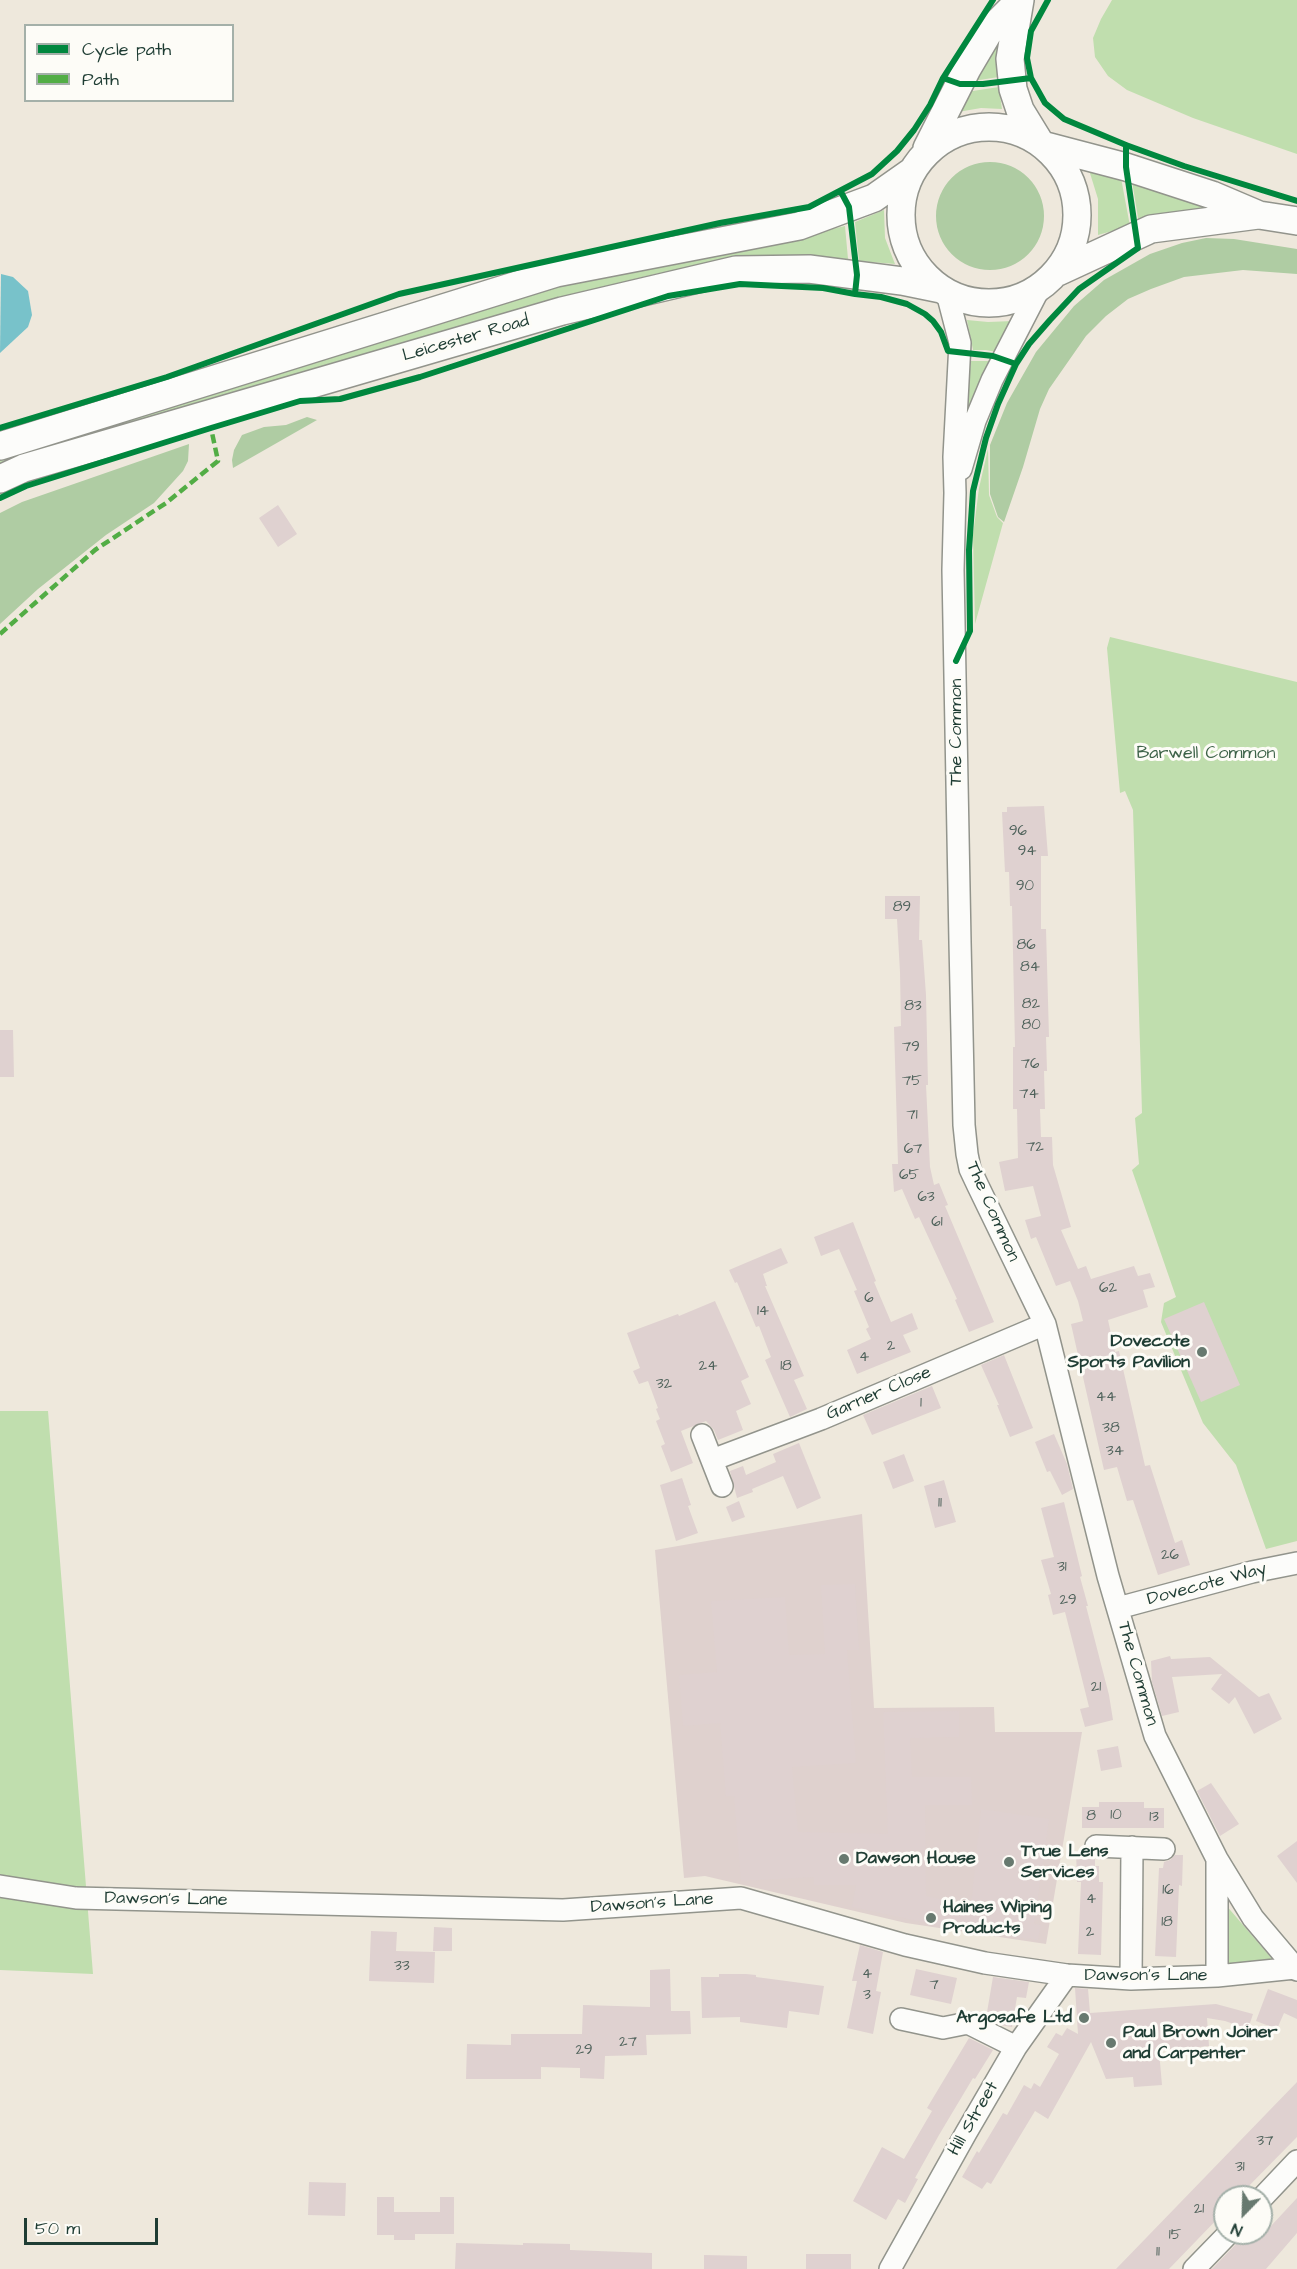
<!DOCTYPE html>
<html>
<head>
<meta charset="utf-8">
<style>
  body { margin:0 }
  #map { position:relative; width:1297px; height:2269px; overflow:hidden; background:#eee8dc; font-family:"Architects Daughter",sans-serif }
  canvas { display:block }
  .legend { position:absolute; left:24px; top:24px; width:210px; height:78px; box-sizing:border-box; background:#fdfcf7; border:2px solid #a4b0a9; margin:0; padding:8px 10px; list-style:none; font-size:18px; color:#1f3d34 }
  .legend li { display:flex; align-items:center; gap:12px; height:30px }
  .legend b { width:30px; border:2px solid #a4b0a9 }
  .north { position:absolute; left:1213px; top:2185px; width:60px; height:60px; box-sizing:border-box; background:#fdfcf7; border:2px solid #a4b0a9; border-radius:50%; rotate:203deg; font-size:16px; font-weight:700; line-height:24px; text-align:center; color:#1f3d34 }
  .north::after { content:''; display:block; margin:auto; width:21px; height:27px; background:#67796f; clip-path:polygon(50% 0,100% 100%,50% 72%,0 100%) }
  .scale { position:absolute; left:24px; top:2218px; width:134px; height:27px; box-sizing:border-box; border:3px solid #1f3d34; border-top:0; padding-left:8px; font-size:18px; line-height:21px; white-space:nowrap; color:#1f3d34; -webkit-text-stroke:4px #fdfcf7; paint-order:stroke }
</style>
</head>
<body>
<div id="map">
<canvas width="1297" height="2269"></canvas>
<ul class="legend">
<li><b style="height:8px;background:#00873e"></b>Cycle path</li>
<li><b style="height:8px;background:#52ad45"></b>Path</li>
</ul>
<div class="north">N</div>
<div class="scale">50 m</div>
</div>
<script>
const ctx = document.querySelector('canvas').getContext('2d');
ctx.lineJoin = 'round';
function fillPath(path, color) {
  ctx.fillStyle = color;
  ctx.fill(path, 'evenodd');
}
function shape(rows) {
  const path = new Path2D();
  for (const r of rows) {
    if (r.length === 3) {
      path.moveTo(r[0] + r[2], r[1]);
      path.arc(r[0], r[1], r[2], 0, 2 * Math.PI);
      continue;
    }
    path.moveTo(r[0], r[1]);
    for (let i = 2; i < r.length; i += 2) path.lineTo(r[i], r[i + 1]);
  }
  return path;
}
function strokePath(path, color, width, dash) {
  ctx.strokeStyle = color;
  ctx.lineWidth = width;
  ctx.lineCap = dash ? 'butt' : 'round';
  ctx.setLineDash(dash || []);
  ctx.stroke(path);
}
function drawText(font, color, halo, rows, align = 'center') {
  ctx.font = font + ' "Architects Daughter",sans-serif';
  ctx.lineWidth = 6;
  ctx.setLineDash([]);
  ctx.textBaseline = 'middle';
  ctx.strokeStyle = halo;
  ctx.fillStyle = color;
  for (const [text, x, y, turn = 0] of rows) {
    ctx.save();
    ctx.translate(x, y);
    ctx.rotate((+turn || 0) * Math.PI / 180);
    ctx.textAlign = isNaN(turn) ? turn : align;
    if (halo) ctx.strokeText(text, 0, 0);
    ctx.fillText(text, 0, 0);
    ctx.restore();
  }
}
const industrial = shape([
  [862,1514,874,1708,994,1707,995,1732,1082,1732,1046,1944,906,1923,705,1876,684,1878,655,1550]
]);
const green = shape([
  [1112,0,1297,0,1297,154,1193,118,1127,90,1108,76,1095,57,1093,38,1101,19],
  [1001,29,999,77,973,81],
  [999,87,1002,109,981,108,958,112,966,92],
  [1089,170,1121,178,1130,226,1098,235,1098,199],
  [1132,181,1211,203,1211,211,1139,224],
  [884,210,885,238,895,264,859,261,855,222],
  [845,226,848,259,793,255,745,257,655,274,521,308,0,468,0,458,587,277,789,239],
  [967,320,988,322,1013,321,996,352,986,350,973,350],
  [971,361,991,361,969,412,965,411],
  [988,449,989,495,997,517,1003,523,975,624,973,535,979,488],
  [1110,637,1297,682,1297,1541,1266,1549,1236,1465,1203,1423,1161,1322,1164,1303,1176,1297,1132,1170,1139,1164,1135,1118,1142,1113,1133,810,1125,791,1120,793,1107,648],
  [0,1411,48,1411,93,1974,0,1970],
  [1225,1904,1273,1960,1227,1965]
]);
const forest = shape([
  [990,216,54],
  [1206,238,1234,239,1297,249,1297,274,1243,270,1184,277,1151,289,1128,299,1106,316,1086,336,1049,389,1040,409,1023,467,1004,522,998,517,990,494,990,445,1007,403,1036,352,1074,306,1104,280,1150,254,1182,243],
  [307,417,317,420,233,468,232,460,234,450,242,435,264,427,286,425],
  [189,444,188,461,183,471,154,503,106,535,38,589,0,624,0,513,22,502]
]);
const water = shape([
  [1,274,13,277,28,291,32,315,28,327,0,353]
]);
const building = shape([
  [278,505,297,534,278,547,259,518],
  [1044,806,1048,856,1041,856,1041,929,1046,929,1049,1037,1046,1037,1047,1071,1044,1071,1045,1109,1040,1109,1041,1137,1052,1137,1053,1165,1071,1227,1061,1230,1078,1269,1086,1266,1091,1279,1134,1266,1138,1276,1150,1273,1155,1287,1143,1290,1148,1307,1108,1320,1115,1352,1119,1351,1145,1466,1150,1465,1175,1543,1182,1540,1190,1565,1158,1575,1133,1500,1127,1501,1117,1467,1104,1470,1071,1324,1083,1321,1078,1301,1070,1281,1056,1286,1036,1237,1031,1239,1025,1220,1041,1216,1033,1186,1005,1191,999,1162,1018,1158,1017,1109,1013,1109,1013,1047,1015,1047,1012,906,1010,906,1009,872,1005,872,1002,812,1007,812,1007,807],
  [885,896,920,896,919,940,922,940,926,995,928,1085,926,1085,930,1167,934,1185,939,1183,948,1205,945,1206,994,1322,969,1332,955,1300,957,1299,919,1217,915,1219,902,1189,894,1192,892,1164,898,1164,894,1027,901,1026,900,972,897,919,885,919],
  [0,1030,13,1030,14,1077,0,1077],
  [853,1222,876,1281,874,1282,891,1322,912,1313,918,1329,903,1335,911,1352,857,1374,847,1350,871,1339,866,1329,869,1327,854,1291,857,1290,839,1249,821,1256,814,1237],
  [781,1248,788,1263,763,1274,767,1286,765,1286,804,1376,794,1380,807,1409,790,1417,765,1360,771,1357,759,1326,756,1327,737,1282,735,1283,729,1270],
  [715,1301,749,1377,741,1381,751,1404,736,1411,743,1430,718,1440,714,1430,706,1421,681,1431,693,1463,671,1472,661,1446,665,1444,656,1421,660,1419,656,1409,658,1408,648,1381,639,1384,633,1371,640,1368,627,1333,678,1314,679,1316],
  [1204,1302,1240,1385,1201,1402,1164,1319],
  [1004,1355,1033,1428,1010,1437,997,1405,999,1405,981,1365],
  [932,1386,941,1408,872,1435,863,1415],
  [1054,1434,1067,1464,1073,1489,1062,1495,1050,1471,1047,1472,1035,1442],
  [799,1443,821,1498,797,1509,783,1476,752,1489,753,1492,737,1498,730,1471,743,1466,746,1475,776,1462,773,1454],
  [904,1454,914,1481,893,1489,883,1462],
  [682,1478,691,1505,688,1506,698,1533,676,1541,660,1485],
  [944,1480,956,1522,935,1528,924,1486],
  [739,1501,745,1517,732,1522,726,1507],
  [1064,1502,1082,1576,1080,1577,1088,1606,1086,1606,1109,1695,1113,1720,1085,1727,1080,1709,1089,1707,1074,1647,1065,1612,1053,1615,1048,1595,1051,1594,1041,1560,1054,1557,1041,1508],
  [855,1584,859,1650,847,1650,856,1763,792,1767,798,1832,888,1834,883,1712,959,1711,959,1737,910,1738,912,1777,971,1777,972,1805,925,1805,926,1896,971,1906,981,1809,1049,1819,1034,1924,1041,1925,1038,1940,956,1929,852,1907,856,1885,814,1885,814,1877,741,1881,734,1796,726,1796,720,1723,683,1726,679,1675,717,1672,711,1601,785,1597,789,1655,825,1654,821,1585],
  [1170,1656,1171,1659,1210,1657,1259,1697,1269,1693,1282,1719,1254,1734,1235,1697,1229,1704,1211,1689,1222,1674,1172,1677,1179,1712,1162,1716,1152,1682,1151,1661],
  [1118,1746,1122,1767,1101,1771,1097,1750],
  [1211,1783,1239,1824,1220,1836,1197,1791],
  [1099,1802,1144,1802,1144,1808,1164,1808,1164,1828,1082,1828,1082,1807,1099,1807],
  [1297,1841,1297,1883,1277,1856],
  [1076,1851,1084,1851,1089,1856,1095,1859,1095,1866,1099,1866,1099,1882,1103,1882,1101,1955,1078,1954,1081,1882,1077,1882],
  [1175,1855,1183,1855,1182,1886,1179,1885,1176,1957,1155,1956,1159,1868,1163,1868,1164,1862,1170,1860],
  [434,1927,452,1928,452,1951,433,1951],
  [371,1931,397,1932,396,1951,435,1952,434,1983,369,1981],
  [860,1945,883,1952,876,1991,881,1992,873,2034,847,2028,857,1981,852,1981],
  [670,1969,671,2011,690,2011,691,2034,646,2035,647,2055,605,2056,604,2079,580,2078,580,2068,541,2067,541,2079,466,2079,467,2044,511,2045,511,2034,582,2034,583,2005,650,2007,650,1970],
  [916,1969,957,1978,951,2004,910,1995],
  [719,1974,746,1974,756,1975,756,1977,824,1986,819,2015,789,2011,787,2028,740,2022,740,2017,702,2018,701,1977,719,1977],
  [993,1977,1029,1982,1026,1998,1017,1997,1012,2027,1000,2025,986,2018],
  [1075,1988,1088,1989,1090,2013,1216,2004,1253,2014,1248,2029,1225,2021,1207,2018,1209,2046,1159,2051,1162,2085,1134,2087,1133,2077,1106,2079,1091,2042,1048,2119,1035,2111,991,2184,987,2182,982,2189,962,2177,977,2151,979,2153,1003,2113,1007,2115,1024,2085,1031,2089,1034,2083,1040,2087,1059,2054,1047,2047,1056,2033,1062,2036,1067,2028,1078,2034],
  [1268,1989,1297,2000,1297,2019,1284,2013,1277,2029,1256,2021],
  [969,2038,993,2050,975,2079,973,2078,939,2135,915,2178,918,2179,905,2203,898,2199,886,2220,853,2201,882,2147,904,2159,932,2111,927,2108],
  [1297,2082,1297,2137,1238,2197,1225,2197,1225,2211,1169,2269,1116,2269],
  [309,2182,346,2183,345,2216,308,2215],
  [377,2197,394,2197,394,2212,440,2212,440,2197,454,2197,454,2234,415,2234,415,2240,394,2240,394,2235,377,2235],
  [1297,2198,1297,2233,1266,2269,1212,2269,1238,2242,1243,2233,1249,2233,1257,2241],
  [456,2243,523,2245,523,2243,570,2244,570,2250,652,2253,652,2269,455,2269],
  [806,2254,851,2254,851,2269,806,2269],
  [704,2255,747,2256,747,2269,704,2269]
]);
const minor = shape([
  [947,293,960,343,954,457,955,493,953,570,960,942,964,1125,967,1154,970,1169,978,1186,1045,1324,1108,1576,1155,1736,1217,1859,1253,1918,1297,1970],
  [961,469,975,421,992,380,1040,287],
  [702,1435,722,1486],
  [712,1460,821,1419,1045,1324],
  [1118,1608,1252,1572,1297,1563],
  [1096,1846,1164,1849],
  [0,1886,76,1898,563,1910,741,1898,905,1945,985,1963,1067,1975,1131,1979,1217,1976,1295,1968],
  [1217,1976,1217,1860],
  [1131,1979,1132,1847],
  [901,2019,943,2028,968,2023,1016,2047],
  [1261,2199,1297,2161],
  [890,2269,966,2133,1016,2047,1067,1975],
  [1194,2269,1229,2233]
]);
const major = shape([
  [1020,0,1010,59,1013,89,1020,110,1039,141],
  [989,215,88],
  [1046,146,1126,167,1212,195,1259,215,1297,221],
  [927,148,967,69,990,30,1020,0],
  [1058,272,1151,229,1258,215],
  [0,446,556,273,799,226,874,198,911,172],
  [0,479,24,468,562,311,736,270,809,269,902,281,941,289]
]);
const quiet = shape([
  [0,634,95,550,166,503,218,461,211,428]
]);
const cycleway = shape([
  [943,78,993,0],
  [1031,78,1027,58,1031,31,1048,0],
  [841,192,849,207,857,275,855,294,881,297,907,304,925,314,933,321,941,332,948,351,993,356,1016,364],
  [0,428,167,377,399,294,720,223,809,207,872,174,897,151,914,130,930,105,943,78,960,84,983,84,1031,78,1045,103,1064,119,1126,145,1184,166,1297,201],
  [0,498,26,486,211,428,300,401,340,399,420,377,668,296,740,284,823,288,855,294],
  [956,661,970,631,969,550,973,491,986,438,998,404,1016,364,1029,344,1050,320,1079,289,1138,248,1126,167,1126,145]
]);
const markers = [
  [1202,1352,6,"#67796f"],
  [844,1859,6,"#67796f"],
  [1009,1862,6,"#67796f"],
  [931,1918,6,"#67796f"],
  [1084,2018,6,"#67796f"],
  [1111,2043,6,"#67796f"]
];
const numberNames = [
  ["96",1018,832],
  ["94",1027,852],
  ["90",1025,887],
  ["89",902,908],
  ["86",1026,946],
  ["84",1030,968],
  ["82",1031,1005],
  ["83",913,1007],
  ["80",1031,1026],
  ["79",911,1048],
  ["76",1030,1065],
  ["75",912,1082],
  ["74",1029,1095],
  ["71",912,1116],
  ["72",1035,1148],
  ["67",913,1150],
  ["65",909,1176],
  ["63",926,1198],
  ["61",937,1223],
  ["62",1108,1289],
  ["6",869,1299],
  ["14",763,1312],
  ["2",891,1347],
  ["4",864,1358],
  ["24",708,1367],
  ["18",786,1367],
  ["32",664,1385],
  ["44",1106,1398],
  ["1",921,1404],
  ["38",1111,1429],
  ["34",1115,1452],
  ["11",940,1504],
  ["26",1170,1556],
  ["31",1062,1568],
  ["29",1068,1601],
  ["21",1096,1688],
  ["10",1116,1816],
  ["8",1091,1817],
  ["13",1154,1818],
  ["16",1168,1891],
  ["4",1091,1900],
  ["18",1167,1923],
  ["2",1090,1933],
  ["33",402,1967],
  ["4",867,1975],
  ["7",934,1986],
  ["3",867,1996],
  ["27",628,2043],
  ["29",584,2051],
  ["37",1265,2142],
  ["31",1240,2168],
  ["21",1199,2210],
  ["15",1175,2236],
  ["11",1158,2253]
];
const streetNames = [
  ["Leicester Road",466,339,-16],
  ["The Common",957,732,-90],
  ["The Common",992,1212,66],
  ["Garner Close",879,1394,-23],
  ["Dovecote Way",1207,1585,-15],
  ["The Common",1137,1674,74],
  ["Dawson's Lane",166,1900,1],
  ["Dawson's Lane",652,1904,-4],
  ["Dawson's Lane",1146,1976],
  ["Hill Street",974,2119,-60]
];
const parkNames = [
  ["Barwell Common",1206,754]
];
const poiNames = [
  ["Dovecote",1190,1342,"right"],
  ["Sports Pavilion",1190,1363,"right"],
  ["True Lens",1021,1852],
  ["Services",1021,1873],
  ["Dawson House",856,1859],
  ["Haines Wiping",943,1908],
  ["Products",943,1929],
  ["Argosafe Ltd",1072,2018,"right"],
  ["Paul Brown Joiner",1123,2033],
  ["and Carpenter",1123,2054]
];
fillPath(industrial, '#dfd1ce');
fillPath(green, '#c0deae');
fillPath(forest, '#afcca3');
fillPath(water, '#78c2ca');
fillPath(building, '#dfd1d0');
strokePath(minor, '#92948c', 24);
strokePath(major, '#92948c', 30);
strokePath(minor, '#fcfcfa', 21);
strokePath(major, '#fcfcfa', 27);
strokePath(quiet, '#52ad45', 4.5, [9, 4.5]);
strokePath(cycleway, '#00873e', 6);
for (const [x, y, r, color] of markers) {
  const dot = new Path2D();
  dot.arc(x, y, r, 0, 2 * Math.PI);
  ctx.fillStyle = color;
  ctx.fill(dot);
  strokePath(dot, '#fdfcf7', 2);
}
drawText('15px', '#4f625b', null, numberNames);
drawText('18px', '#1f3d34', '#fdfcf7', streetNames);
drawText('18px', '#3e6349', '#fdfcf7', parkNames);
drawText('bold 18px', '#1f3d34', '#fdfcf7', poiNames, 'left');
</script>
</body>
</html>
